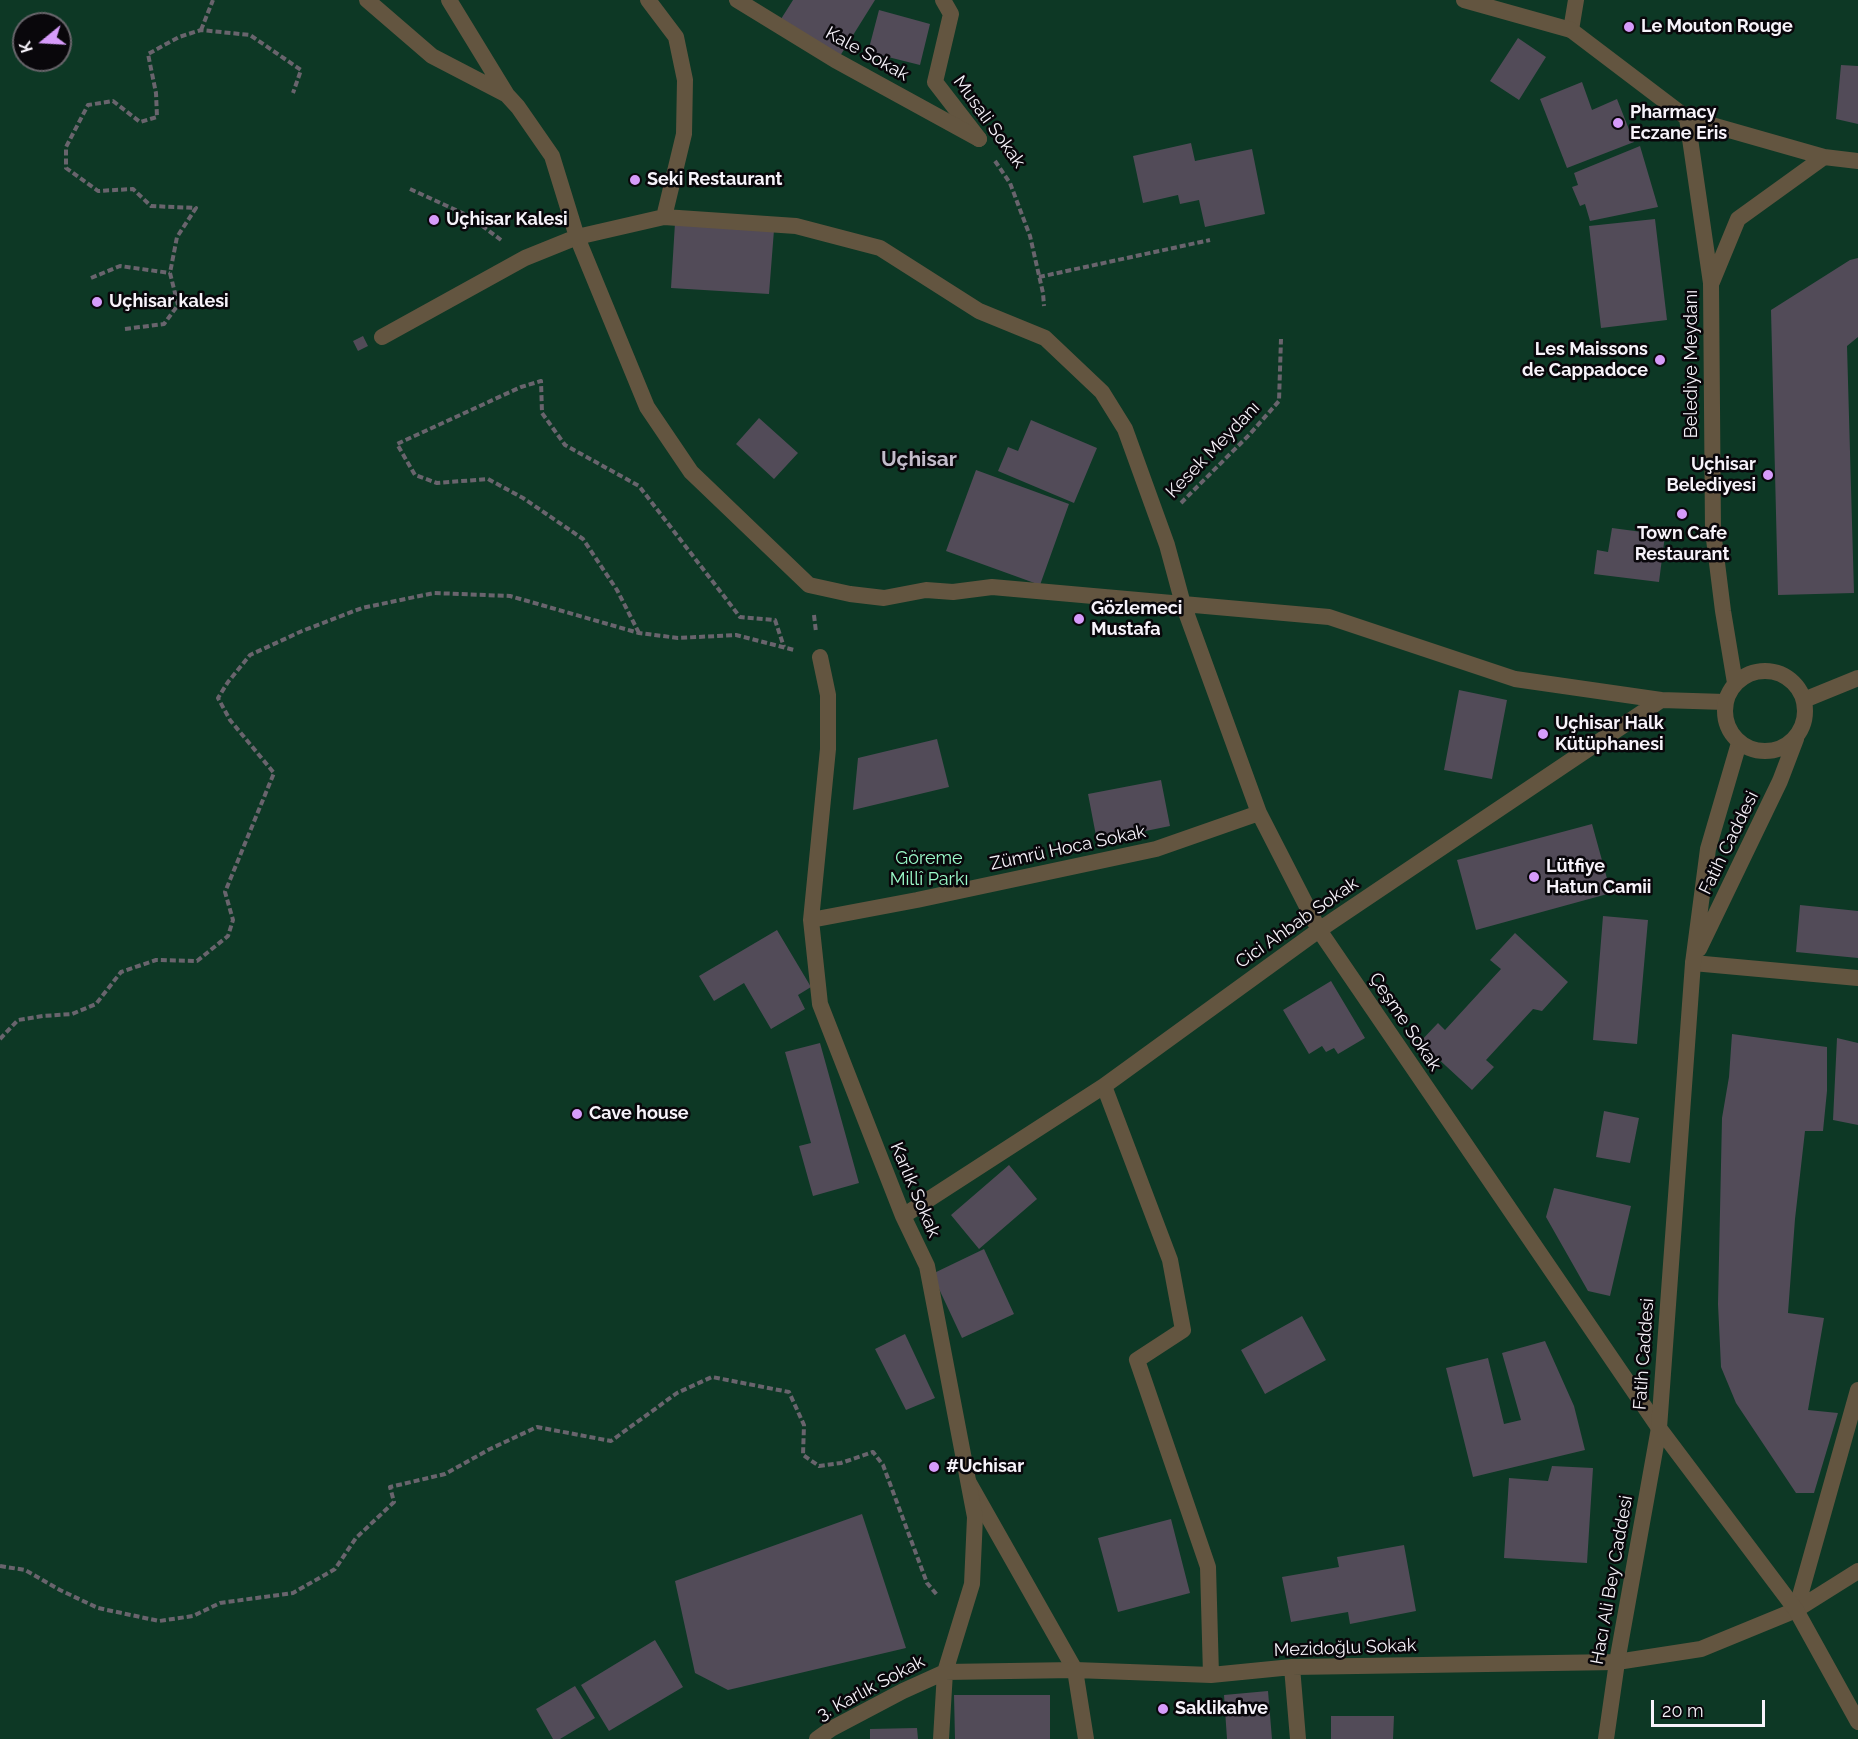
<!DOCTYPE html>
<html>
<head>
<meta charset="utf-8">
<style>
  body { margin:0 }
  #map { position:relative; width:1858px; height:1739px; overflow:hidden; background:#201b25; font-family:Raleway,sans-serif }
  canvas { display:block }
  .north { position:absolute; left:12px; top:12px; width:60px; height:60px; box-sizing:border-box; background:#09070b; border:2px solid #68656b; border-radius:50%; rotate:252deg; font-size:16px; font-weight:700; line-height:24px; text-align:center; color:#f7f3fa }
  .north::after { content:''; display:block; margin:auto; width:21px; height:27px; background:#d69bfa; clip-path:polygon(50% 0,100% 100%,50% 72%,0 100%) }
  .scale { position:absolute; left:1651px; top:1700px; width:114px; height:27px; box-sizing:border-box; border:3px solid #f7f3fa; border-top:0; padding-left:8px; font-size:18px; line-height:21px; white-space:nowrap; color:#f7f3fa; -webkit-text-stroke:4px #09070b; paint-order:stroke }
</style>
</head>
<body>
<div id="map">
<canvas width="1858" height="1739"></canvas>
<div class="north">K</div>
<div class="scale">20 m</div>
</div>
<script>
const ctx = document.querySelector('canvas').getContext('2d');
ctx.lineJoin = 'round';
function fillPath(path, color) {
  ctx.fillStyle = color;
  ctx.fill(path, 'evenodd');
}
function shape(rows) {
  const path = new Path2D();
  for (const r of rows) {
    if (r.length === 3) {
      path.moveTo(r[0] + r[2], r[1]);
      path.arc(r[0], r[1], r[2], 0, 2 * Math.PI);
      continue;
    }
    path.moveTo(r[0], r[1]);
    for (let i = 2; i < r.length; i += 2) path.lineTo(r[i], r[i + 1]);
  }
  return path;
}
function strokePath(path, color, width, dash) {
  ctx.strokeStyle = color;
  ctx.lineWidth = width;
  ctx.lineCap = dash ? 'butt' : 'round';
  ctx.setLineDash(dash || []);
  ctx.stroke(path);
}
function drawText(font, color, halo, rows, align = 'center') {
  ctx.font = font + ' Raleway,sans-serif';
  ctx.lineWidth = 5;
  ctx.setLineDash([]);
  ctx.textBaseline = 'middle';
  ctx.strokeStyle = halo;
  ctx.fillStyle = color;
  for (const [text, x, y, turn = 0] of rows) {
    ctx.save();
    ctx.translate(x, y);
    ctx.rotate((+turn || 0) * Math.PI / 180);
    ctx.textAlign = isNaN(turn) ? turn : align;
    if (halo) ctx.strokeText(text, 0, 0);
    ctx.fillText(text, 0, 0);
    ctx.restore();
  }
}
const green = shape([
  [0,0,1858,0,1858,1739,0,1739],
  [24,24,60,24,60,60,24,60]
]);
const building = shape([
  [793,0,875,0,840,56,781,19],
  [879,10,930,24,920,65,868,52],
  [1518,38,1546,57,1519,100,1490,81],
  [1841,65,1858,66,1858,124,1836,119],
  [1582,82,1592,110,1617,99,1634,142,1567,168,1540,99],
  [1191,143,1195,161,1252,149,1265,214,1205,227,1199,200,1180,204,1178,195,1143,203,1133,156],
  [1640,146,1658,207,1590,221,1585,204,1580,206,1572,187,1578,185,1574,173],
  [1655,219,1667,320,1601,328,1589,226],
  [675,223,774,230,769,294,671,288],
  [1858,258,1858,337,1847,346,1854,593,1778,595,1771,310,1850,260],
  [363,336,368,346,358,351,353,341],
  [759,418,798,453,774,479,736,444],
  [1031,420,1097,448,1074,503,998,471,1008,447,1018,451],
  [976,470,1069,504,1040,585,946,551],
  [1612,528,1665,535,1659,582,1594,574,1597,550,1608,552],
  [1459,690,1507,700,1492,779,1444,770],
  [937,739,949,787,853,810,858,758],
  [1161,780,1170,826,1097,841,1088,794],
  [1592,824,1611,893,1476,930,1457,860],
  [1800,905,1858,911,1858,958,1796,952],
  [1603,916,1648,920,1637,1044,1593,1040],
  [777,930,811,987,798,995,805,1009,771,1029,744,983,714,1001,699,976],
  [1515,933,1568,982,1542,1011,1533,1009,1486,1060,1494,1067,1472,1090,1420,1042,1438,1023,1445,1030,1501,969,1490,960],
  [1331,981,1365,1038,1338,1054,1334,1048,1326,1052,1322,1046,1309,1054,1283,1010],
  [1732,1034,1827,1047,1827,1091,1823,1131,1805,1131,1795,1219,1788,1313,1824,1318,1808,1410,1838,1413,1814,1493,1796,1493,1736,1403,1721,1367,1718,1304,1722,1118,1729,1077],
  [1837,1038,1858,1043,1858,1125,1833,1120],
  [820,1043,859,1183,813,1196,799,1146,811,1143,785,1052],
  [1604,1111,1639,1118,1630,1163,1596,1157],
  [1009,1165,1037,1199,979,1249,951,1215],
  [1554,1188,1631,1206,1610,1296,1588,1291,1546,1217],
  [984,1249,1014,1314,962,1338,932,1274],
  [1302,1316,1326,1360,1265,1394,1241,1350],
  [905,1334,935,1398,906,1410,875,1349],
  [1545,1341,1574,1406,1585,1450,1473,1477,1446,1368,1488,1358,1504,1424,1521,1420,1502,1353],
  [1552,1466,1593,1468,1587,1563,1504,1558,1509,1478,1548,1481],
  [862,1514,906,1648,728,1690,695,1673,675,1581],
  [1171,1519,1190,1593,1118,1612,1098,1538],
  [1404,1545,1416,1611,1350,1624,1348,1612,1291,1622,1282,1577,1339,1567,1337,1557],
  [655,1640,683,1687,609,1731,581,1685],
  [575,1686,595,1718,560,1739,553,1739,536,1709],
  [1268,1691,1272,1739,1227,1739,1224,1695],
  [954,1695,1050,1695,1050,1739,955,1739],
  [1331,1716,1394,1716,1393,1739,1331,1739],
  [917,1728,918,1739,870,1739,870,1729]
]);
const path = shape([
  [201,30,213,0],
  [995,161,1010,183,1030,236,1043,293,1044,306],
  [410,189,469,216,501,240],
  [1039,277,1210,240],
  [91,278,120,266,170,273],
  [125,329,164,324,178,305,170,273,177,237,196,208,151,206,133,189,98,191,66,168,66,147,88,105,113,101,140,122,157,117,156,93,148,54,179,37,201,30,250,35,301,70,293,93],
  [1181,503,1250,434,1279,401,1281,339],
  [814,615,816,632],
  [639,633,617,590,583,539,523,498,488,479,437,483,415,475,397,444,521,387,541,381,542,413,565,445,639,486,740,617,775,620,784,647],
  [0,1039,18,1020,43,1016,72,1014,96,1004,121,972,156,960,197,961,228,936,233,920,225,892,274,773,230,720,218,698,228,682,250,655,302,631,362,608,434,593,510,596,639,633,678,638,736,635,794,650],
  [0,1566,25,1570,60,1590,98,1608,159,1621,193,1616,220,1603,293,1593,335,1569,356,1538,394,1502,390,1487,445,1474,490,1449,537,1427,611,1441,677,1393,712,1377,789,1392,804,1425,803,1455,819,1466,841,1463,873,1452,883,1465,927,1583,938,1596]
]);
const service = shape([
  [943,0,951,14,935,82,979,139],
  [969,1483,1075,1670]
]);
const minor = shape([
  [367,0,432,56,507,95],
  [449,0,507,95,518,107,552,156,577,237,647,407,691,472,809,585,850,594,884,598,926,590,953,592,992,587,1329,617,1515,679,1661,700],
  [648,0,676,37,685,80,684,134,664,217],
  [737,0,835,60,979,139],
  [1571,30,1576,0],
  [382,337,525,258,577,237,664,217,796,226,880,248,979,311,1045,338,1102,392,1125,429,1167,545,1183,604,1259,813,1319,930,1659,1428],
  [820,657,828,695,828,749,811,920,820,1004,903,1216,927,1266,975,1517,972,1584,945,1672,941,1739],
  [811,920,917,900,1156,849,1259,813],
  [1693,963,1858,978],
  [1104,1086,1170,1260,1183,1330,1137,1360,1208,1567,1211,1675],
  [903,1216,1104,1086,1319,930,1661,700,1725,702],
  [1796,1610,1858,1390],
  [1292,1667,1298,1739],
  [1075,1670,1086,1739],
  [817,1739,831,1729,903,1691,945,1672,1075,1670,1211,1675,1292,1667,1617,1662,1701,1649,1796,1610,1858,1571]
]);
const tertiary = shape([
  [1464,0,1571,30,1687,118,1824,157],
  [1687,118,1711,283,1713,531,1723,611,1735,683],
  [1712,282,1738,219,1824,157,1858,161],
  [1765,711,40],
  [1804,700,1858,678],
  [1699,949,1780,781,1796,739],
  [1659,1428,1796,1610,1858,1722],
  [1606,1739,1617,1662,1659,1428,1693,963,1708,849,1739,743]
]);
const markers = [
  [1629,27,6,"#d69bfa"],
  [1618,123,6,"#d69bfa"],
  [635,180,6,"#d69bfa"],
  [434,220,6,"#d69bfa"],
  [97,302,6,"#d69bfa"],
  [1660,360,6,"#d69bfa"],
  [1768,475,6,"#d69bfa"],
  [1682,514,6,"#d69bfa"],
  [1079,619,6,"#d69bfa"],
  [1543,734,6,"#d69bfa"],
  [1534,877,6,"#d69bfa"],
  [577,1114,6,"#d69bfa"],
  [934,1467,6,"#d69bfa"],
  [1163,1709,6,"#d69bfa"]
];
const poiNames = [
  ["Le Mouton Rouge",1641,27],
  ["Pharmacy",1630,113],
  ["Eczane Eris",1630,134],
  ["Seki Restaurant",647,180],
  ["Uçhisar Kalesi",446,220],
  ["Uçhisar kalesi",109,302],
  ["Les Maissons",1648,350,"right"],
  ["de Cappadoce",1648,371,"right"],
  ["Uçhisar",1756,465,"right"],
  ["Belediyesi",1756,486,"right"],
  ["Town Cafe",1682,534,"center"],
  ["Restaurant",1682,555,"center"],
  ["Gözlemeci",1091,609],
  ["Mustafa",1091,630],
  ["Uçhisar Halk",1555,724],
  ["Kütüphanesi",1555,745],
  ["Lütfiye",1546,867],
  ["Hatun Camii",1546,888],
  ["Cave house",589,1114],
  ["#Uchisar",946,1467],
  ["Saklikahve",1175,1709]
];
const streetNames = [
  ["Kale Sokak",867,54,29],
  ["Musali Sokak",989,122,54],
  ["Belediye Meydanı",1692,364,-90],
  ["Kesek Meydanı",1213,450,-46],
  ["Fatih Caddesi",1729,843,-64],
  ["Zümrü Hoca Sokak",1068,848,-12],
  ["Cici Ahbab Sokak",1297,923,-35],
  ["Çeşme Sokak",1405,1022,56],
  ["Karlık Sokak",915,1190,67],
  ["Fatih Caddesi",1644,1354,-86],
  ["Hacı Ali Bey Caddesi",1612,1580,-80],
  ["Mezidoğlu Sokak",1345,1648,-2],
  ["3. Karlık Sokak",871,1688,-28]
];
const parkNames = [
  ["Göreme",929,859],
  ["Millî Parkı",929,880]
];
const quarterNames = [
  ["Uçhisar",919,460]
];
fillPath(green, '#0d3825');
fillPath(building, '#524b58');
strokePath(path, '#69646d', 4, [6, 3]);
strokePath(service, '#635540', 16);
strokePath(minor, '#635540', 16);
strokePath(tertiary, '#635540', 16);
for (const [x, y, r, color] of markers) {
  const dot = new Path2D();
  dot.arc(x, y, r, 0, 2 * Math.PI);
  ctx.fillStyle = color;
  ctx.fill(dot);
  strokePath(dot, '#09070b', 2);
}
drawText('bold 18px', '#f7f3fa', '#09070b', poiNames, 'left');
drawText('18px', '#f7f3fa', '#09070b', streetNames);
drawText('18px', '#9bfbca', '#09070b', parkNames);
drawText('bold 21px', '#c3bcca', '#09070b', quarterNames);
</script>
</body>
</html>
